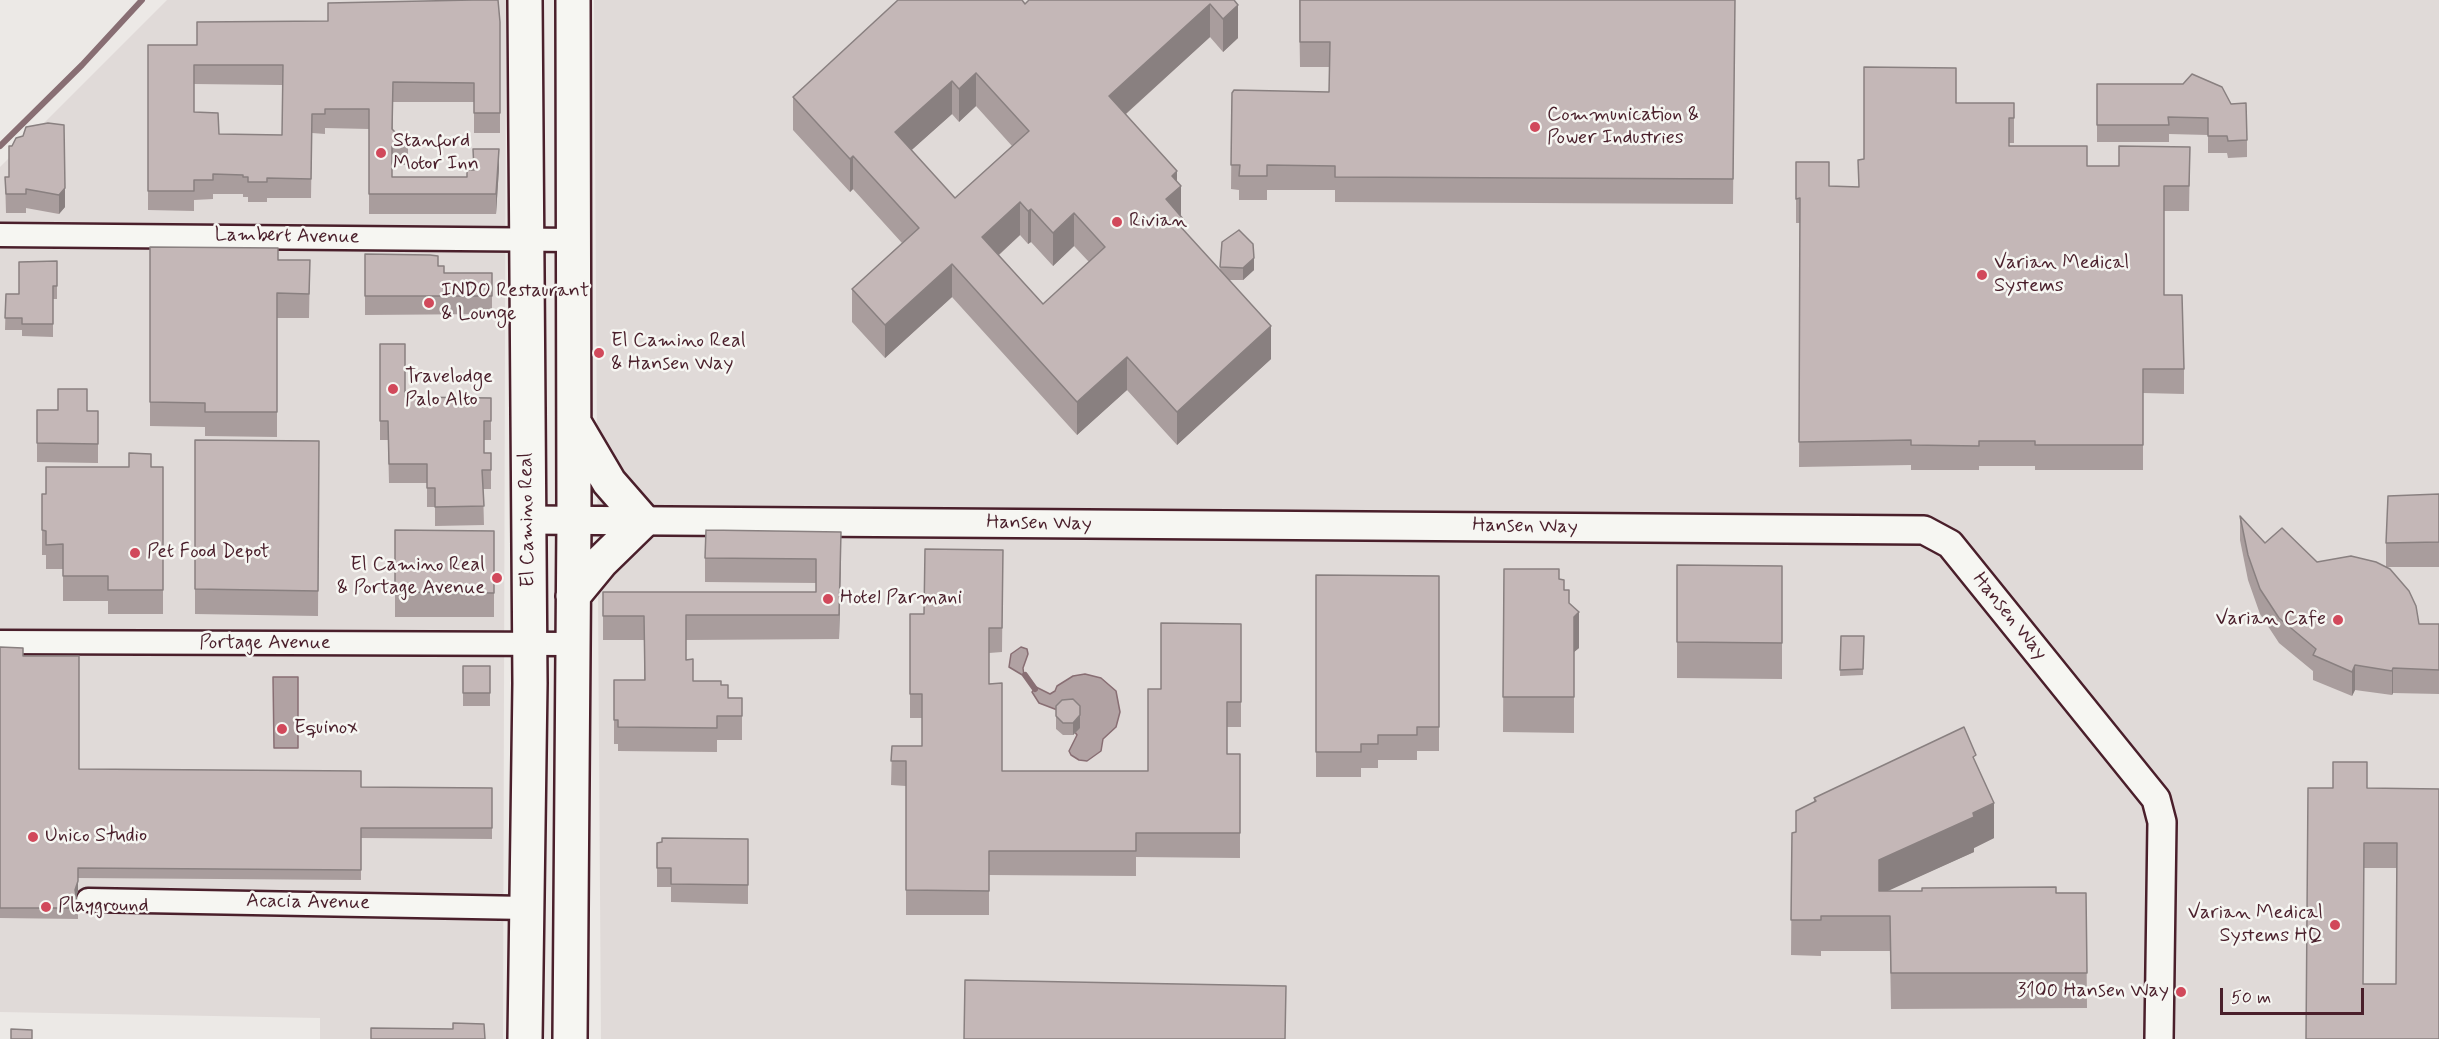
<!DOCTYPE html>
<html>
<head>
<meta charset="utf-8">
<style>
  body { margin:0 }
  #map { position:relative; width:2439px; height:1039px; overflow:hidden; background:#ece9e6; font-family:Mynerve,sans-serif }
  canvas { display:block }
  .scale { position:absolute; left:2220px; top:988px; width:144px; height:27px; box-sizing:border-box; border:3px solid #4a1f2b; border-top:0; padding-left:8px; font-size:18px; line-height:21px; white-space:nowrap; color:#4a1f2b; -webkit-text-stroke:4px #f6f6f2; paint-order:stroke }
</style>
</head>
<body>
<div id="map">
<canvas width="2439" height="1039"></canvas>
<div class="scale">50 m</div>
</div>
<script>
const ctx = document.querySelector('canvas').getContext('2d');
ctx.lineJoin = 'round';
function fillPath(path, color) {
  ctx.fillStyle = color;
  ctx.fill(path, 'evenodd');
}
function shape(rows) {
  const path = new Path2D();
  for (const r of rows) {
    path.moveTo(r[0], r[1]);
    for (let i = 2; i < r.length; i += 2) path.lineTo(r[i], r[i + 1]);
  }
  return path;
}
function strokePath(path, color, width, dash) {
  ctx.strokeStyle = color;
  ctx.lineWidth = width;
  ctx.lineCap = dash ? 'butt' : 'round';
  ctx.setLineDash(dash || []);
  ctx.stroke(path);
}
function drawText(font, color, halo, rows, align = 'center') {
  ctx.font = font + ' Mynerve,sans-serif';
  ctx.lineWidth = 5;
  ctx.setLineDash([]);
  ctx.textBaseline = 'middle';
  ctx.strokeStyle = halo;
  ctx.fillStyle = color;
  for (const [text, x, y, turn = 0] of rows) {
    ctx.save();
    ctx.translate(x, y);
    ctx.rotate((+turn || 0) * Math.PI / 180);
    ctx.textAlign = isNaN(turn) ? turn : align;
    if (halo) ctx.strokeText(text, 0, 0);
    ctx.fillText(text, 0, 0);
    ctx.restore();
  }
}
const built = shape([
  [167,0,506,0,503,1039,320,1039,320,1018,0,1012,0,167],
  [594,0,2439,0,2439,1039,601,1039]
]);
const water = shape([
  [1021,647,1027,649,1028,654,1023,668,1024,676,1009,667,1011,654,1021,647],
  [1085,674,1101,678,1116,691,1120,712,1116,727,1103,739,1101,751,1087,761,1079,760,1071,755,1069,751,1077,735,1060,711,1039,703,1032,692,1036,687,1050,694,1055,691,1057,686,1073,676,1085,674],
  [273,677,298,677,298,748,274,748,273,677]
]);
const stream = shape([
  [0,146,82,65,142,0],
  [1025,675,1035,689]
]);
const minor = shape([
  [0,235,574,240],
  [0,642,573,644],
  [88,900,527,908]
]);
const tertiary = shape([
  [528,520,1924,530,1950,544,2156,799,2162,822,2159,1039]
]);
const primary = shape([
  [525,0,530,683,525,1039],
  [573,596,601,562,643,521,609,482,576,426],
  [570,1039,574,520,573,0]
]);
const wall = shape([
  [1234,0,1238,38,1223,52,1210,37,1126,114,1177,182,1181,216,1184,231,1220,270,1222,242,1254,270,1243,280,1229,280,1271,359,1177,445,1127,390,1077,435,952,297,885,358,852,322,852,289,902,243,853,189,850,192,793,130,793,97,1025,4],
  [976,106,1012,146,955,198,911,150,952,114,959,122],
  [1020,235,1028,244,1031,242,1053,266,1074,246,1089,262,1043,304,999,255],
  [1299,0,1735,0,1733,204,1335,202,1335,190,1267,190,1267,200,1239,200,1239,190,1231,189,1232,93,1329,92,1329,67,1300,67],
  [500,22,500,133,474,133,474,102,393,102,393,130,408,145,408,165,392,165,392,177,467,177,499,168,496,214,369,214,369,129,325,128,325,134,312,133,311,198,267,198,267,202,248,202,248,197,243,197,243,194,213,194,213,199,194,200,194,211,148,210,148,45,197,45],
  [194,84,282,85,282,135,219,134,194,112],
  [2097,84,2183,84,2247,140,2247,157,2228,158,2227,153,2208,153,2208,135,2169,134,2169,142,2097,142],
  [1956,103,2014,103,2014,143,2009,143,2009,146,2087,166,2119,166,2190,147,2189,211,2164,211,2164,295,2184,369,2184,394,2143,393,2143,470,2035,470,2035,466,1979,466,1979,470,1911,470,1911,465,1799,467,1800,223,1796,223,1796,162,1829,186,1858,187],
  [48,123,65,207,59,214,26,208,26,213,6,213,5,177,9,177,12,146,23,136],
  [150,247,278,260,310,260,309,318,277,318,277,437,205,436,205,427,150,426],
  [365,254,438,266,444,273,492,273,492,314,365,315],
  [57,261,57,299,53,299,53,337,22,336,22,330,5,330,6,294,19,294],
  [380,344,405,397,491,398,491,440,484,440,484,453,491,453,491,489,483,489,484,525,435,526,435,507,427,507,427,483,389,483,388,440,380,440],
  [37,410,98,411,98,463,37,462],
  [195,440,319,441,318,616,195,614],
  [151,467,163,467,163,614,108,614,108,601,63,601,63,569,46,569,46,555,42,555,42,530,46,494],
  [2439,494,2439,567,2386,567,2419,624,2439,624,2439,694,2393,693,2392,695,2355,690,2352,696,2313,680,2313,671,2279,643,2260,614,2248,580,2240,540,2240,516,2265,543,2317,562,2386,567,2386,543],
  [395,530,494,531,494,617,395,617],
  [1003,550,1002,652,989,653,989,684,1002,771,1148,771,1161,689,1241,624,1241,727,1227,727,1227,754,1240,754,1240,858,1136,857,1136,876,989,875,989,915,906,915,906,786,891,785,892,746,922,746,922,718,910,718,910,614,924,614],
  [841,556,839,639,686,640,686,660,693,681,721,685,728,698,742,698,742,740,717,740,717,752,618,751,618,744,614,744,614,680,644,680,644,640,603,640,603,592,816,592,816,583,705,582,705,558],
  [1677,565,1782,566,1782,679,1677,678],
  [1504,569,1559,579,1569,603,1579,648,1574,652,1574,733,1503,732],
  [1316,575,1439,576,1439,751,1417,751,1417,760,1378,760,1378,768,1361,768,1361,777,1316,777],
  [1841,636,1864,636,1863,675,1840,676],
  [0,647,23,656,79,769,361,787,492,788,492,839,361,838,361,880,78,878,78,891,76,897,78,908,78,919,0,918],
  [463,666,490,666,490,706,463,706],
  [1056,706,1080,706,1080,728,1073,735,1063,735,1056,729],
  [1976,764,1994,838,1974,848,1974,852,1886,891,2086,893,2087,1008,1891,1009,1890,951,1821,951,1821,956,1791,955,1792,833,1796,832,1814,802,1814,798],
  [2333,788,2439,789,2439,1039,2306,1039],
  [2364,868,2397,868,2396,984,2363,984],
  [748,839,748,904,671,902,671,887,657,887,657,843]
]);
const shadedWall = shape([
  [1210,4,1210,37,1109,129,1109,96],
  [1238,5,1238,38,1223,52,1223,19],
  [976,73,976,106,959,122,959,89],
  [952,81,952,114,895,165,895,132],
  [499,149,499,168,496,214,496,194],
  [853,156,853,189,850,192,850,159],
  [1177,171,1177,189,1181,186,1181,219,1166,199,1172,176],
  [65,188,65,207,59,214,59,195],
  [1020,202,1020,235,982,270,982,237],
  [1031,209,1031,242,1028,244,1028,211],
  [1074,213,1074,246,1053,266,1053,233],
  [1184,220,1184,253,1179,225],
  [1254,258,1254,270,1243,280,1243,268],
  [952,264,952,297,885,358,885,325],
  [1271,326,1271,359,1177,445,1177,412],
  [1127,357,1127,390,1077,435,1077,402],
  [841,532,841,556,839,639,839,615],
  [1579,612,1579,648,1574,652,1574,733,1574,617],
  [2355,665,2355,690,2352,696,2352,672],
  [2393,668,2393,693,2392,695,2392,671],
  [1080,715,1080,728,1073,735,1073,723],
  [1994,803,1994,838,1974,848,1974,852,1879,895,1879,927,1879,860],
  [78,881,78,891,75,900,75,890]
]);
const building = shape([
  [473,0,498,0,500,22,500,113,474,113,474,83,393,82,392,129,408,145,392,146,392,177,467,177,467,170,474,170,473,149,499,149,496,194,369,194,369,109,325,109,325,114,312,114,311,179,267,178,267,182,248,182,248,177,243,177,243,175,213,174,213,180,194,180,194,191,148,191,148,45,197,45,197,22,328,21,328,3,473,0],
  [194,65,283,65,282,135,219,134,218,113,194,112,194,65],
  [898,0,1022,0,1025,4,1029,0,1234,0,1238,5,1223,19,1210,4,1109,96,1177,171,1172,176,1181,186,1166,199,1184,220,1179,225,1271,326,1177,412,1127,357,1077,402,952,264,885,325,852,289,919,228,853,156,850,159,793,97,898,0],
  [976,73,1029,131,955,198,895,132,952,81,959,89,976,73],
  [1020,202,1028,211,1031,209,1053,233,1074,213,1105,247,1043,304,982,237,1020,202],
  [1300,0,1735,0,1733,179,1335,177,1335,166,1267,165,1267,176,1239,176,1240,165,1231,165,1232,93,1234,90,1329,92,1330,42,1300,42,1300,0],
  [1864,67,1956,68,1956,103,2014,103,2014,118,2009,118,2009,146,2087,146,2087,166,2119,166,2119,146,2190,147,2189,186,2164,186,2164,295,2182,295,2184,369,2143,369,2143,445,2035,445,2035,441,1979,441,1979,446,1911,445,1911,440,1799,442,1800,198,1796,199,1796,162,1829,162,1829,186,1859,187,1858,160,1864,159,1864,67],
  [2192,74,2222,87,2231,104,2246,103,2247,140,2228,141,2227,136,2208,136,2208,118,2168,117,2169,125,2097,125,2097,84,2183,84,2192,74],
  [48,123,64,125,65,188,59,195,26,189,26,194,6,194,5,177,9,177,9,146,12,146,16,138,23,136,26,127,48,123],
  [1239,230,1253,244,1254,258,1243,268,1220,267,1222,242,1239,230],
  [150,247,278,248,278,260,310,260,309,294,277,293,277,412,205,412,205,403,150,402,150,247],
  [365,254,430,255,438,256,438,266,444,266,444,273,492,273,492,296,365,296,365,254],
  [57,261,57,286,53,286,53,324,22,324,22,318,5,318,6,294,19,294,19,262,57,261],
  [380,344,405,344,405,397,491,398,491,421,484,421,484,453,491,453,491,470,482,470,484,506,435,507,435,488,427,488,427,464,389,464,388,421,380,421,380,344],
  [58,389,87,389,87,411,98,411,98,444,37,443,37,410,58,410,58,389],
  [195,440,319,441,318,591,195,589,195,440],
  [129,453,151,454,151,467,163,467,163,590,108,590,108,576,63,576,63,544,46,545,46,531,42,530,42,494,46,494,46,467,129,467,129,453],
  [2439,494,2439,542,2386,543,2388,496,2439,494],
  [2240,516,2265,543,2282,528,2317,562,2351,556,2376,562,2390,569,2409,591,2416,606,2419,624,2439,624,2439,670,2393,668,2392,671,2355,665,2352,672,2313,655,2316,649,2279,618,2260,589,2248,555,2240,516],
  [395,530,494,531,494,593,395,592,395,530],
  [706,530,841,532,839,615,686,615,686,660,693,659,693,681,721,681,721,685,728,685,728,698,742,698,742,716,717,716,717,728,618,727,618,720,614,720,614,680,645,680,644,616,603,616,603,592,816,592,816,559,705,558,706,530],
  [925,549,1003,550,1002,628,989,628,989,684,1002,683,1002,771,1148,771,1148,689,1161,689,1161,623,1241,624,1241,702,1227,702,1227,754,1240,754,1240,833,1136,833,1136,851,989,851,989,891,906,890,906,761,891,761,892,746,922,746,922,694,910,694,910,614,924,614,925,549],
  [1677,565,1782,566,1782,643,1677,642,1677,565],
  [1504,569,1559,569,1559,579,1564,580,1564,590,1569,590,1569,603,1579,612,1574,617,1574,697,1503,697,1504,569],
  [1316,575,1439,576,1439,727,1417,727,1417,735,1378,735,1378,744,1361,744,1361,752,1316,752,1316,575],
  [1841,636,1864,636,1863,669,1840,670,1841,636],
  [0,647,23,648,23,656,79,656,79,769,361,771,361,787,492,788,492,828,361,828,361,870,78,868,78,881,75,890,78,908,0,908,0,647],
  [463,666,490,666,490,693,463,693,463,666],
  [1073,699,1080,706,1080,715,1073,723,1063,723,1056,716,1056,706,1062,700,1073,699],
  [1964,727,1976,755,1973,757,1994,803,1973,813,1974,817,1879,860,1879,891,1922,891,1922,888,2056,887,2056,893,2086,893,2087,973,1891,973,1890,916,1821,916,1821,920,1791,920,1792,833,1796,832,1796,811,1816,801,1814,798,1964,727],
  [2333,762,2367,762,2367,788,2439,789,2439,1039,2306,1039,2308,788,2333,788,2333,762],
  [2364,843,2397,843,2396,984,2363,984,2364,843],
  [662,838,748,839,748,885,671,884,671,868,657,868,657,843,662,842,662,838],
  [965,980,1286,986,1285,1039,964,1039,965,980],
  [453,1023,484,1024,485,1039,371,1039,371,1028,453,1029,453,1023],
  [11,1029,32,1030,32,1039,11,1039,11,1029]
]);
const markers = [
  [1535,127,6,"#d1495b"],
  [381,153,6,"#d1495b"],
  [1117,222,6,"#d1495b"],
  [1982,275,6,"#d1495b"],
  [429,303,6,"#d1495b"],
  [599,353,6,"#d1495b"],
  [393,389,6,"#d1495b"],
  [135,553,6,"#d1495b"],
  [497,578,6,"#d1495b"],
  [828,599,6,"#d1495b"],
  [2338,620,6,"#d1495b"],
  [282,729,6,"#d1495b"],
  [33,837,6,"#d1495b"],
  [46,907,6,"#d1495b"],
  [2335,925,6,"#d1495b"],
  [2181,992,6,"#d1495b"]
];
const poiNames = [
  ["Communication &",1547,116],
  ["Power Industries",1547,139],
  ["Stanford",393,142],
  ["Motor Inn",393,165],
  ["Rivian",1129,222],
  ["Varian Medical",1994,264],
  ["Systems",1994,287],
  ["INDO Restaurant",441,292],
  ["& Lounge",441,315],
  ["El Camino Real",611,342],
  ["& Hansen Way",611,365],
  ["Travelodge",405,378],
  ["Palo Alto",405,401],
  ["Pet Food Depot",147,553],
  ["El Camino Real",485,566,"right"],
  ["& Portage Avenue",485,589,"right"],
  ["Hotel Parmani",840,599],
  ["Varian Cafe",2326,620,"right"],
  ["Equinox",294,729],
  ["Unico Studio",45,837],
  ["Playground",58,907],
  ["Varian Medical",2323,914,"right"],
  ["Systems HQ",2323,937,"right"],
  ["3100 Hansen Way",2169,992,"right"]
];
const streetNames = [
  ["Lambert Avenue",287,237,1],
  ["El Camino Real",528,520,-91],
  ["Hansen Way",1039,524,1],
  ["Hansen Way",1525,527,1],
  ["Hansen Way",2009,617,51],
  ["Portage Avenue",265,644],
  ["Acacia Avenue",308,903,1]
];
fillPath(built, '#e0dad8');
fillPath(water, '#b1a2a3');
strokePath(water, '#886e73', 1.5);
strokePath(stream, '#886e73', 6);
strokePath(minor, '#4a1f2b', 27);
strokePath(tertiary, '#4a1f2b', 32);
strokePath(primary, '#4a1f2b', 38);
strokePath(minor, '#f6f6f2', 22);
strokePath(tertiary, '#f6f6f2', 27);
strokePath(primary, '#f6f6f2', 33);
fillPath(wall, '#a99d9d');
fillPath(shadedWall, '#898080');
fillPath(building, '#c4b7b7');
strokePath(building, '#898080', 1.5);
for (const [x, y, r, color] of markers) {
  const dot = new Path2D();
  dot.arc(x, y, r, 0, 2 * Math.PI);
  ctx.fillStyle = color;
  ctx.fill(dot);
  strokePath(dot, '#f6f6f2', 2);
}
drawText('20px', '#4a1f2b', '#f6f6f2', poiNames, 'left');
drawText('20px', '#4a1f2b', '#f6f6f2', streetNames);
</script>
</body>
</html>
